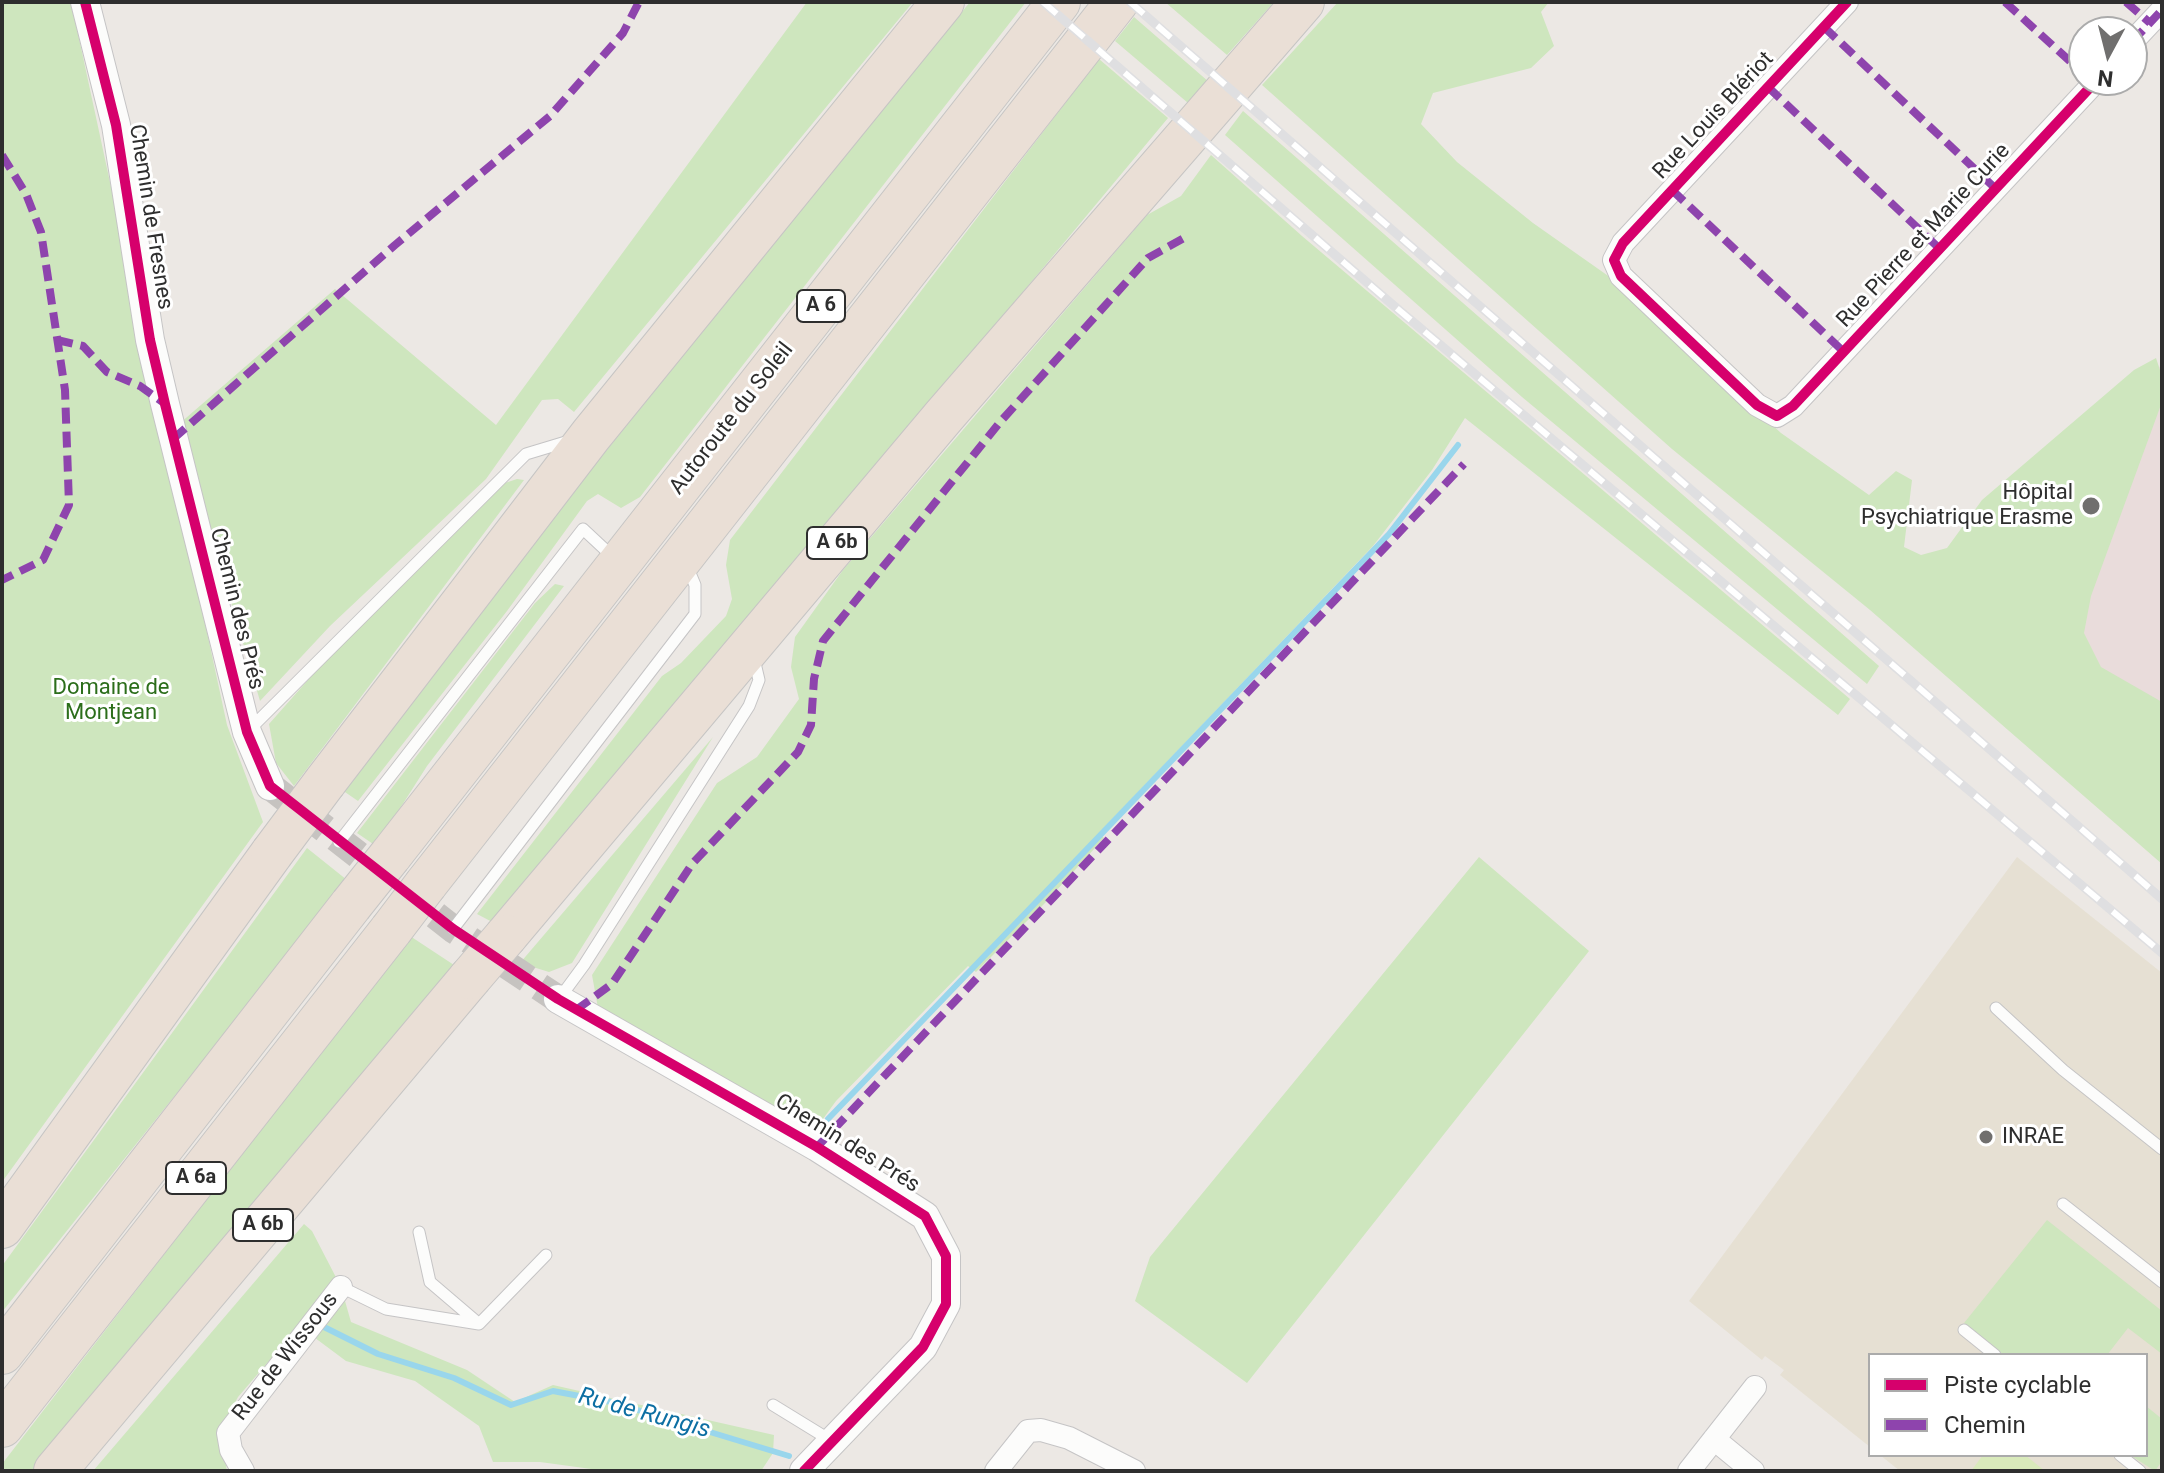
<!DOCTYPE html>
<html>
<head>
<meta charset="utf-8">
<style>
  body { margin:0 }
  #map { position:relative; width:2164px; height:1473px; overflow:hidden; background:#ece8e4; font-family:Roboto,sans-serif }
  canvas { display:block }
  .frame { position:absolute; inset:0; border:4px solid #2e2e2e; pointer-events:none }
  .legend { position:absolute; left:1868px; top:1353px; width:280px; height:104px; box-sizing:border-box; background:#fff; border:2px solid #ababab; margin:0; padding:10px 14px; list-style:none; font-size:24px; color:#2e2e2e }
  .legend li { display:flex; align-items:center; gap:16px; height:40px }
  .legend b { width:40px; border:2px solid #ababab }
  .north { position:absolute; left:2068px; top:16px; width:80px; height:80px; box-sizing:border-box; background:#fff; border:2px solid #ababab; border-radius:50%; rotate:187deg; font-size:22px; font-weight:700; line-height:32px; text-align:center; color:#2e2e2e }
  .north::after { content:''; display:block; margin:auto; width:28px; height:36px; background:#706f6e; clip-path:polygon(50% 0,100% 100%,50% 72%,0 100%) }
</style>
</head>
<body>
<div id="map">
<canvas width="2164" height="1473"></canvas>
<div class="frame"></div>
<ul class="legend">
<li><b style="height:10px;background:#d6006c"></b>Piste cyclable</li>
<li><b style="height:10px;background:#8e44ad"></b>Chemin</li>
</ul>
<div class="north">N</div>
</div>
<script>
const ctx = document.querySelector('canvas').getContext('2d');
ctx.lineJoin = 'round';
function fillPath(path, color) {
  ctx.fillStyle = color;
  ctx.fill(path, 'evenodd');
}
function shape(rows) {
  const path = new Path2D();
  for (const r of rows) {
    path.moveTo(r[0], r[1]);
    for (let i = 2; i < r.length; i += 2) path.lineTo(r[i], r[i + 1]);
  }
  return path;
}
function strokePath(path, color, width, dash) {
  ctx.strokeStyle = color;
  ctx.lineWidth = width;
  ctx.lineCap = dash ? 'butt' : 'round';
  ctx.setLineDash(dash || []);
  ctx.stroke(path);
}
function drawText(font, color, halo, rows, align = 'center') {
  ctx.font = font + ' Roboto,sans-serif';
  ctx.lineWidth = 6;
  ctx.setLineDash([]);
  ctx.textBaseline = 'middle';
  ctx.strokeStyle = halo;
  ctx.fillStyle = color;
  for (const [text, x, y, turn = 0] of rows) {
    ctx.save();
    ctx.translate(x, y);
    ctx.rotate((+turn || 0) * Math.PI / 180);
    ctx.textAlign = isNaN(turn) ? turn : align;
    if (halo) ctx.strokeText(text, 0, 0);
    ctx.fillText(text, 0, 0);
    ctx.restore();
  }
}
const education = shape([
  [2017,857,2162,973,2162,1471,1900,1471,1880,1455,2146,1455,2146,1355,1870,1355,1870,1447,1780,1375,1784,1370,1765,1356,1762,1360,1689,1301]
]);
const medical = shape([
  [2162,365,2162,843,1910,623,2130,388]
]);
const green = shape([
  [2,2,70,2,72,6,227,725,263,822,2,1182],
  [807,2,913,2,574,412,558,399,542,400,486,479,330,626,260,701,179,424,335,289,496,425],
  [970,2,1026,2,640,497,621,508,598,494,587,501,507,611,358,801,342,790,563,504],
  [1165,2,1274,2,1227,55],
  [1338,2,1549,2,1541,12,1554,46,1531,68,1433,93,1421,124,1457,162,1533,223,1614,280,1781,433,1869,495,1896,471,1912,480,1904,547,1921,555,1947,548,1982,500,2134,370,2156,358,2162,376,2162,402,2091,596,2084,633,2101,667,2162,702,2162,864,1870,610,1672,449,1262,85],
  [1134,17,1209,82,1188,103,1115,41],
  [1099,59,1168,118,496,924,477,914,662,676,681,663,726,616,732,599,726,565,730,540],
  [1243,111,1879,666,1867,684,1522,397,1225,135],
  [1211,155,1302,236,1850,699,1838,715,1465,418,1432,470,1373,546,1099,833,1104,838,1046,902,976,972,968,966,836,1101,815,1130,807,1127,598,1008,592,975,717,783,757,757,799,699,791,667,795,637,843,570,1147,215,1181,196],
  [517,479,524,480,294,786,276,763,269,724,346,637,461,523,505,483],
  [555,584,564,586,427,766,376,846,357,833,535,603],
  [713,737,572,963,549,972,520,963],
  [307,848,347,880,2,1312,2,1266],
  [1479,857,1589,951,1247,1383,1135,1301,1150,1257],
  [410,936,454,965,32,1471,2,1471,2,1464],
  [2047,1220,2162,1311,2162,1354,2128,1328,2107,1355,2004,1355,1964,1323],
  [304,1224,312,1231,341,1287,351,1322,467,1370,515,1402,553,1385,774,1435,773,1453,761,1471,606,1471,540,1462,493,1462,479,1426,415,1381,346,1361,299,1326,238,1397,220,1431,227,1471,93,1471],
  [2146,1406,2162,1419,2162,1461,2155,1471,2130,1455,2146,1455]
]);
const pitch = shape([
  [1983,1455,2025,1455,2045,1471,1971,1471]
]);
const stream = shape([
  [828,1119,1389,534,1458,445],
  [322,1326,378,1354,454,1378,511,1405,553,1391,611,1402,789,1456]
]);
const tertiaryTunnel = shape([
  [270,786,453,929,558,999]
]);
const service = shape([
  [250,729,526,454,569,441],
  [339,842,583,529,613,557],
  [453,929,695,614,695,585,687,566],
  [559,999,584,965,749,706,759,680,754,659],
  [1996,1008,2063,1070,2162,1149],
  [2063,1204,2162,1282],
  [419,1232,430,1282,478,1323],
  [341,1287,386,1309,479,1324,546,1255],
  [1964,1330,1995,1355],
  [773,1405,830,1440],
  [2120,1455,2140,1471]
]);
const minor = shape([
  [1847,2,1623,243,1614,260,1621,276,1757,405,1777,416,1793,406,2097,80],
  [2132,42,2162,10],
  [1714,1439,1753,1471],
  [243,1471,231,1450,228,1433,341,1287],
  [996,1471,1028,1431,1041,1430,1069,1438,1134,1471],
  [1689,1471,1755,1387]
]);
const tertiary = shape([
  [85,2,116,125,150,340,165,404,247,732,270,786],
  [558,999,817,1147,925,1216,946,1256,946,1304,923,1347,804,1471]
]);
const motorway = shape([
  [325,782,591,435,943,2],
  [390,856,1059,2],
  [426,884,1117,2],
  [506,936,944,416,1303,2],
  [2,1227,272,853],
  [2,1353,351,905],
  [2,1426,391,930],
  [55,1471,470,978]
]);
const rail = shape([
  [1043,2,1393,305,2162,953],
  [1130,2,2162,899]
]);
const motorwayBridge = shape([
  [272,853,325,782],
  [351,905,390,856],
  [391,930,426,884],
  [470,978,506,936]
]);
const quiet = shape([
  [2005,2,2084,74],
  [2126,2,2150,23],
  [1824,27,1996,189],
  [2132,42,2162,10],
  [1768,87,1940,249],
  [2,155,26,194,41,232,65,390,69,505,43,560,2,580],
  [1672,190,1844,352],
  [57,340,83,346,107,372,140,386,164,403],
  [173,439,395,245,550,116,623,33,639,2],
  [576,1010,612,984,692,864,798,752,811,725,814,679,823,641,1001,421,1148,258,1186,237],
  [817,1147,1464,464]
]);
const cycleway = shape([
  [85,2,116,125,150,340,165,404,247,732,270,786,453,929,558,999,817,1147,925,1216,946,1256,946,1304,923,1347,804,1471],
  [1847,2,1623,243,1614,260,1621,276,1757,405,1777,416,1793,406,2097,80]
]);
const markers = [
  [2091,506,10,"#706f6e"],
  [1986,1137,8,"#706f6e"]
];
const shields = [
  [821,306,48],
  [837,543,60],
  [196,1178,60],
  [263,1225,60]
];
const shieldNames = [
  ["A 6",821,306],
  ["A 6b",837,543],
  ["A 6a",196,1178],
  ["A 6b",263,1225]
];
const streetNames = [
  ["Rue Louis Blériot",1714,116,-47],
  ["Chemin de Fresnes",150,217,81],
  ["Rue Pierre et Marie Curie",1924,236,-47],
  ["Autoroute du Soleil",732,419,-52],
  ["Chemin des Prés",236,609,76],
  ["Chemin des Prés",847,1144,32],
  ["Rue de Wissous",286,1357,-52]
];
const poiNames = [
  ["Hôpital",2073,493],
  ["Psychiatrique Erasme",2073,518],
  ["INRAE",2002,1137,"left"]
];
const parkNames = [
  ["Domaine de",111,688],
  ["Montjean",111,713]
];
const waterNames = [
  ["Ru de Rungis",644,1414,15]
];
fillPath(education, '#e6e0d3');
fillPath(medical, '#e9dcdb');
fillPath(green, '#cee6be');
fillPath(pitch, '#d9eabb');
strokePath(stream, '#99d6ec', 6);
strokePath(tertiaryTunnel, '#c6c3c0', 28, [28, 14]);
strokePath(service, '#c5c4c5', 13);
strokePath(minor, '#c5c4c5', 24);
strokePath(tertiary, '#c5c4c5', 30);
strokePath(motorway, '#c6c5c4', 44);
strokePath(service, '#fcfcfb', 11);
strokePath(minor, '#fcfcfb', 22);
strokePath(tertiary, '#fcfcfb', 28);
strokePath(motorway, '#eadfd6', 42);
strokePath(rail, '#dfdfe1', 9);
strokePath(rail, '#fff', 6, [18]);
strokePath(motorwayBridge, '#c6c5c4', 44, []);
strokePath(motorwayBridge, '#eadfd6', 42);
strokePath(quiet, '#8e44ad', 8, [16, 8]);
strokePath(cycleway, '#d6006c', 10);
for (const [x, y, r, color] of markers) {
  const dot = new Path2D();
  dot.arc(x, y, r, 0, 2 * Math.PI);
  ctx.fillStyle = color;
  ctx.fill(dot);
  strokePath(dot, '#fff', 3);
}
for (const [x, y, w] of shields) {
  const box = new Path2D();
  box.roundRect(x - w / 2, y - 16, w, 32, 6);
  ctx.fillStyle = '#fff';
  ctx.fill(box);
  strokePath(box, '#2e2e2e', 2);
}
drawText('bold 20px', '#2e2e2e', null, shieldNames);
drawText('22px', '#2e2e2e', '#fff', streetNames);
drawText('22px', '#2e2e2e', '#fff', poiNames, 'right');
drawText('22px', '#2c6e1b', '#fff', parkNames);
drawText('italic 24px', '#0d6fa3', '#fff', waterNames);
</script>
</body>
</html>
